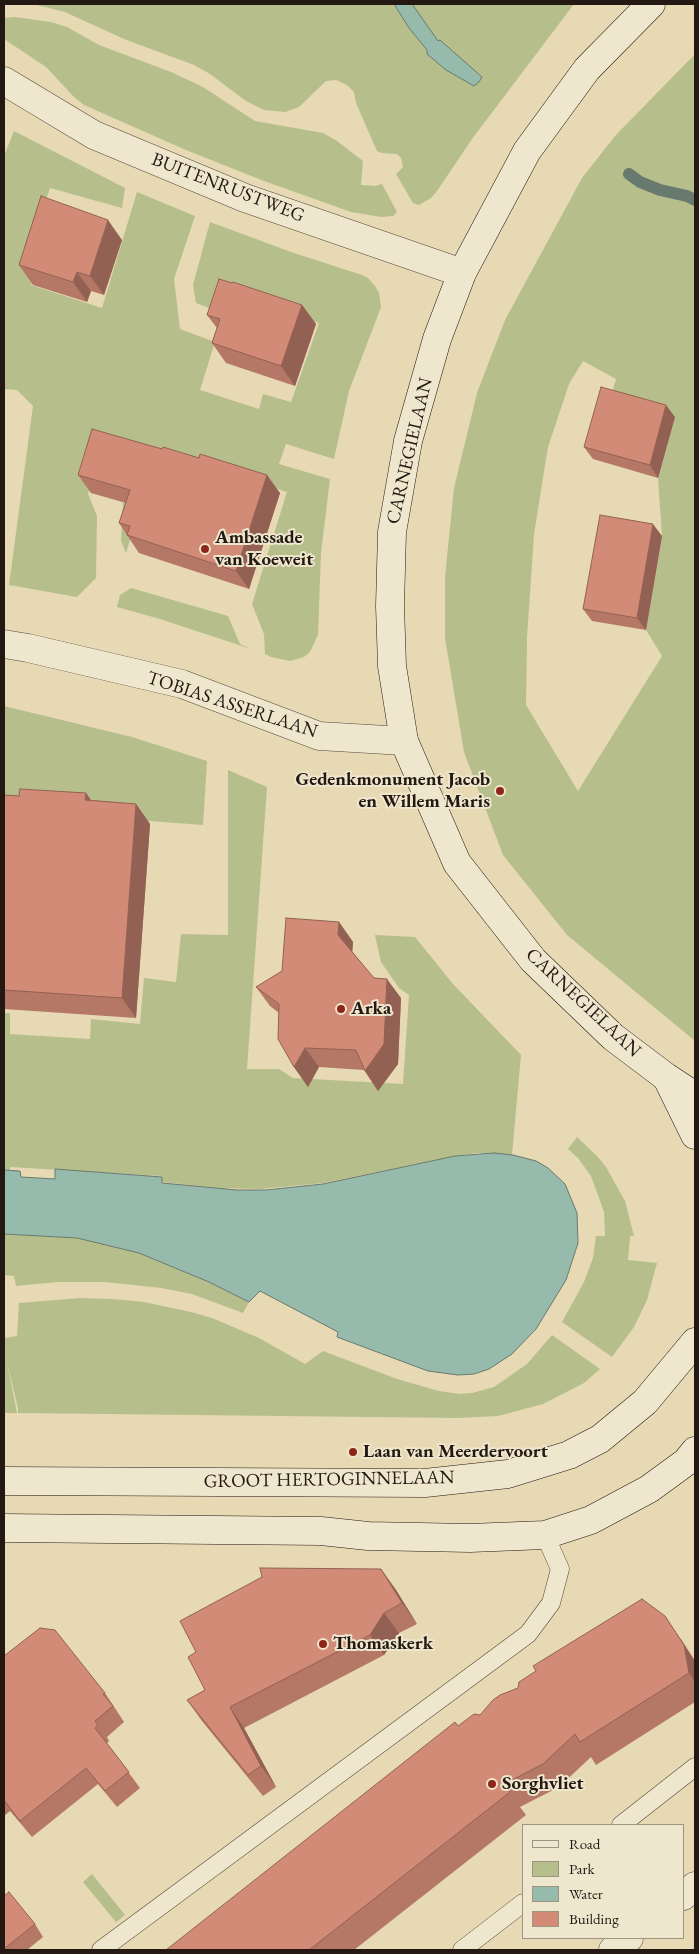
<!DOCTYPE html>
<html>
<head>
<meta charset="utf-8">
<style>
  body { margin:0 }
  #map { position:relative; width:699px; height:1954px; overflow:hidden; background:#e6d9b3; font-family:"EB Garamond",serif }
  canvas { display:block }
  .frame { position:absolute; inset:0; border:5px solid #231812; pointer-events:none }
  .legend { position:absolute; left:522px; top:1824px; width:162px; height:115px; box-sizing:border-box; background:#efe6ce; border:1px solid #9d9483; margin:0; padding:6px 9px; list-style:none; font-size:15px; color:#231812 }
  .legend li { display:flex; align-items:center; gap:10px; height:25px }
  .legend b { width:25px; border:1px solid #9d9483 }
</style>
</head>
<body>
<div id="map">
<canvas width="699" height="1954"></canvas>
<div class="frame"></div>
<ul class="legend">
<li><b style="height:6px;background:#efe6ce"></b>Road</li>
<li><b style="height:14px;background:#b6bf8c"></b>Park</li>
<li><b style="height:14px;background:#96baac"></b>Water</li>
<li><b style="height:14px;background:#d28b77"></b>Building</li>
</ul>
</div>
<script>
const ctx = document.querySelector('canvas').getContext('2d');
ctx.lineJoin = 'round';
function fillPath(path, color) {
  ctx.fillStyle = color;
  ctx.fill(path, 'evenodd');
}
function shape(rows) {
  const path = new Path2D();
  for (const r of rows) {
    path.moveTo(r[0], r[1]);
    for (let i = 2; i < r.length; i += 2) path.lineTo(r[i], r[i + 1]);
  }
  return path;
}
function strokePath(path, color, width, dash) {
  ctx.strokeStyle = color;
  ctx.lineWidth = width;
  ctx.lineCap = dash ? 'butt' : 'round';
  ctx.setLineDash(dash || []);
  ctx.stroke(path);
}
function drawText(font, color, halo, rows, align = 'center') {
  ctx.font = font + ' "EB Garamond",serif';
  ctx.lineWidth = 4;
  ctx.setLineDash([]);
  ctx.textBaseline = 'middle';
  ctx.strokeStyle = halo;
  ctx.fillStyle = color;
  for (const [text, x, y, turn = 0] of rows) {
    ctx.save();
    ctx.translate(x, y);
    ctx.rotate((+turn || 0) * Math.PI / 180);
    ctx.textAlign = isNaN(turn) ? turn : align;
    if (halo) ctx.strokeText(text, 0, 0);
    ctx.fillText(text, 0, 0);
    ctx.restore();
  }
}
const green = shape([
  [33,4,394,4,409,28,427,50,482,77,438,42,412,4,574,4,472,139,437,191,431,198,419,205,413,203,396,174,403,167,401,158,397,154,382,153,377,151,356,103,354,92,347,85,336,80,326,81,299,107,285,112,264,110,246,101,210,74,194,65,124,39,65,12],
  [15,17,51,22,67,27,99,45,171,72,203,87,255,121,323,133,337,141,363,161,361,185,375,186,382,184,397,212,393,216,381,217,351,212,264,181,186,150,84,105,74,97,46,67,4,39,4,18],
  [695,54,695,1041,567,935,503,855,464,752,445,638,445,577,454,488,477,393,505,320,582,178,615,136],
  [583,361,616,379,610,399,675,417,658,478,662,536,646,630,662,656,578,791,526,705,527,638,534,534,548,447,569,384],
  [14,131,125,188,122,208,50,188,34,236,46,240,31,285,102,308,137,192,195,216,174,279,180,329,215,342,200,390,259,409,263,394,291,402,319,323,232,294,224,314,196,303,193,285,210,222,291,252,362,275,368,278,375,286,379,293,381,307,349,391,334,459,286,444,279,464,330,479,321,553,318,635,310,652,304,657,290,661,271,657,265,654,264,634,252,604,287,492,162,452,156,457,126,553,121,541,123,503,137,455,103,445,88,494,97,516,96,578,77,597,9,585,33,406,17,390,4,389,4,156],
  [131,588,228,616,240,644,251,649,160,619,117,607,120,595],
  [4,706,132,737,207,761,203,825,4,810],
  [228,770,267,787,247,1069,279,1069,293,1078,403,1084,409,995,399,988,381,962,375,935,415,937,453,984,521,1055,512,1155,477,1153,455,1156,323,1183,260,1189,218,1188,163,1182,162,1176,10,1167,10,1170,4,1170,4,1013,10,1013,10,1034,90,1039,91,1019,140,1024,144,978,176,982,181,934,228,935],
  [577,1137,598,1157,606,1167,625,1201,634,1236,630,1236,628,1260,657,1263,647,1300,634,1327,612,1357,562,1322,584,1282,593,1258,596,1236,605,1236,604,1212,591,1176,578,1158,568,1149],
  [4,1234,77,1238,139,1253,209,1282,249,1302,243,1313,192,1294,161,1288,105,1282,58,1282,16,1286,14,1276,4,1275],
  [80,1298,112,1299,144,1302,191,1312,212,1318,259,1338,305,1364,323,1351,397,1379,439,1391,460,1394,472,1393,494,1387,527,1364,552,1335,600,1369,584,1383,543,1404,498,1416,458,1418,18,1413,18,1408,7,1363,17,1413,4,1413,4,1338,17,1336,19,1303],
  [92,1874,125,1915,116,1922,83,1882]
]);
const water = shape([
  [394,4,412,4,438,41,440,40,482,77,479,82,474,86,446,70,427,54,427,50,409,28,394,4],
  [494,1153,513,1155,536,1161,548,1168,565,1184,577,1213,578,1243,566,1280,536,1329,512,1354,489,1369,474,1374,458,1375,428,1371,337,1337,338,1332,260,1291,249,1302,209,1282,139,1253,77,1238,4,1234,4,1170,20,1171,21,1177,55,1179,55,1169,162,1177,162,1183,237,1190,266,1190,323,1184,455,1156,494,1153]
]);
const stream = shape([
  [629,174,640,182,660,190,687,196,695,200]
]);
const service = shape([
  [621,1825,695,1767],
  [101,1950,528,1634,551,1603,560,1569,545,1535],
  [462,1950,523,1903]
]);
const minor = shape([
  [4,81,94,135,245,198,462,273],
  [4,644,28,648,182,684,319,736,404,741]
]);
const tertiary = shape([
  [683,1896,695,1886],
  [613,1950,629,1938]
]);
const secondary = shape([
  [651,4,587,69,527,151,462,273,437,339,408,441,392,532,390,606,392,666,404,741,457,863,533,960,613,1037,666,1077,695,1096],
  [667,1078,695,1135],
  [4,1481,425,1483,508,1474,569,1455,600,1439,645,1402,695,1342],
  [4,1528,321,1531,368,1536,470,1538,545,1535,591,1520,649,1489,686,1462,695,1451]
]);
const wall = shape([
  [122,240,104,295,91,291,87,302,33,285,19,265],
  [302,305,316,324,295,386,226,363,212,343,217,328,207,315],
  [675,417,658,478,593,459,584,447],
  [162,449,199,458,280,493,249,589,139,553,119,523,126,503,91,493,78,475],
  [662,536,646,630,592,621,583,609],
  [86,793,91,800,136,804,150,824,136,1018,4,1009,4,795,19,796],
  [339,922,353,942,352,952,374,978,401,998,398,1064,378,1091,364,1070,319,1067,308,1087,294,1067,279,1013,270,1006,256,987,282,971],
  [381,1569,396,1590,417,1624,399,1633,384,1655,244,1728,276,1787,263,1796,202,1721,187,1700,205,1690],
  [681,1639,695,1661,695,1702,596,1765,591,1757,559,1787,520,1807,526,1815,354,1950,166,1950,458,1726,480,1715],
  [4,1656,105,1693,124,1722,107,1737,109,1741,107,1743,140,1788,117,1807,98,1784,32,1837,10,1811,4,1816],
  [4,1896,35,1924,43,1937,27,1950,4,1950]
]);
const shadedWall = shape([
  [108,220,122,240,104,295,90,276],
  [77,272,91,291,87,302,73,282],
  [302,305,316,324,295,386,281,366],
  [666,405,675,417,658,478,650,465],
  [267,475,280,493,249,589,236,571],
  [653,524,662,536,646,630,637,618],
  [86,793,99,813,85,800],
  [136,804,150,824,136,1018,122,998],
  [339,922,353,942,352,955,338,935],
  [387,979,401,998,398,1064,378,1091,365,1071],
  [305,1048,319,1067,308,1087,294,1067],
  [381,1569,396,1590,417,1624,402,1603],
  [384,1613,399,1633,384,1655,370,1635],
  [665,1616,695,1661,695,1682,689,1673],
  [230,1707,244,1728,276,1787,261,1766]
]);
const building = shape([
  [41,196,108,220,90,276,77,272,73,282,19,265,41,196],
  [219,279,232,283,233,282,302,305,281,366,212,343,220,319,207,315,219,279],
  [601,387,666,405,650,465,584,447,601,387],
  [92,429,162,449,163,447,199,458,200,454,267,475,236,571,127,535,130,526,119,523,130,490,78,475,92,429],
  [600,515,653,524,637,618,583,609,600,515],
  [20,789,86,793,85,800,136,804,122,998,4,990,4,795,19,796,20,789],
  [286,918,339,922,338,935,374,978,387,979,384,1044,365,1071,356,1050,305,1048,294,1067,278,1039,279,1004,256,987,282,971,286,918],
  [260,1568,381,1569,402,1603,384,1613,370,1635,230,1707,261,1766,248,1775,187,1700,205,1690,188,1657,196,1652,180,1621,262,1577,260,1568],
  [642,1599,665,1616,684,1645,689,1673,580,1742,575,1734,543,1764,504,1784,510,1792,309,1950,166,1950,455,1722,458,1726,474,1714,480,1715,493,1700,500,1695,518,1688,519,1682,536,1671,533,1666,642,1599],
  [40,1628,55,1630,105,1693,103,1694,113,1706,95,1721,98,1725,95,1728,129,1772,105,1791,86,1768,20,1821,4,1800,4,1656,40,1628],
  [9,1892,35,1924,4,1949,4,1896,9,1892]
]);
const markers = [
  [205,549,5,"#8f2418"],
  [500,791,5,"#8f2418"],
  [341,1009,5,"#8f2418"],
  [353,1452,5,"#8f2418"],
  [323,1644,5,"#8f2418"],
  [492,1784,5,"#8f2418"]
];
const streetNames = [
  ["BUITENRUSTWEG",228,188,21],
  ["CARNEGIELAAN",410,451,-77],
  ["TOBIAS ASSERLAAN",232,705,18],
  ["CARNEGIELAAN",583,1003,43],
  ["GROOT HERTOGINNELAAN",329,1480,-1]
];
const poiNames = [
  ["Ambassade",215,538],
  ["van Koeweit",215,560],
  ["Gedenkmonument Jacob",490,780,"right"],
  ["en Willem Maris",490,802,"right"],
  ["Arka",351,1009],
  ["Laan van Meerdervoort",363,1452],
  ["Thomaskerk",333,1644],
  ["Sorghvliet",502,1784]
];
fillPath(green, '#b6bf8c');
fillPath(water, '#96baac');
strokePath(water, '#68796e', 1);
strokePath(stream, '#68796e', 12);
strokePath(service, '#54483a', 19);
strokePath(minor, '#54483a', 29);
strokePath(tertiary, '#54483a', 29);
strokePath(secondary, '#231812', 29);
strokePath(service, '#efe6ce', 18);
strokePath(minor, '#efe6ce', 28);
strokePath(tertiary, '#efe6ce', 28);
strokePath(secondary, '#efe6ce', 28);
fillPath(wall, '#b57866');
fillPath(shadedWall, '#936153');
fillPath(building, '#d28b77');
strokePath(building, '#936153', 1);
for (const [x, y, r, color] of markers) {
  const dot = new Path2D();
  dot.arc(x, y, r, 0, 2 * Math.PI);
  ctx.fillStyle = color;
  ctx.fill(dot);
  strokePath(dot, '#efe6ce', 2);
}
drawText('19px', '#231812', '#efe6ce', streetNames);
drawText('bold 19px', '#231812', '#efe6ce', poiNames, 'left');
</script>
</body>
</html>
